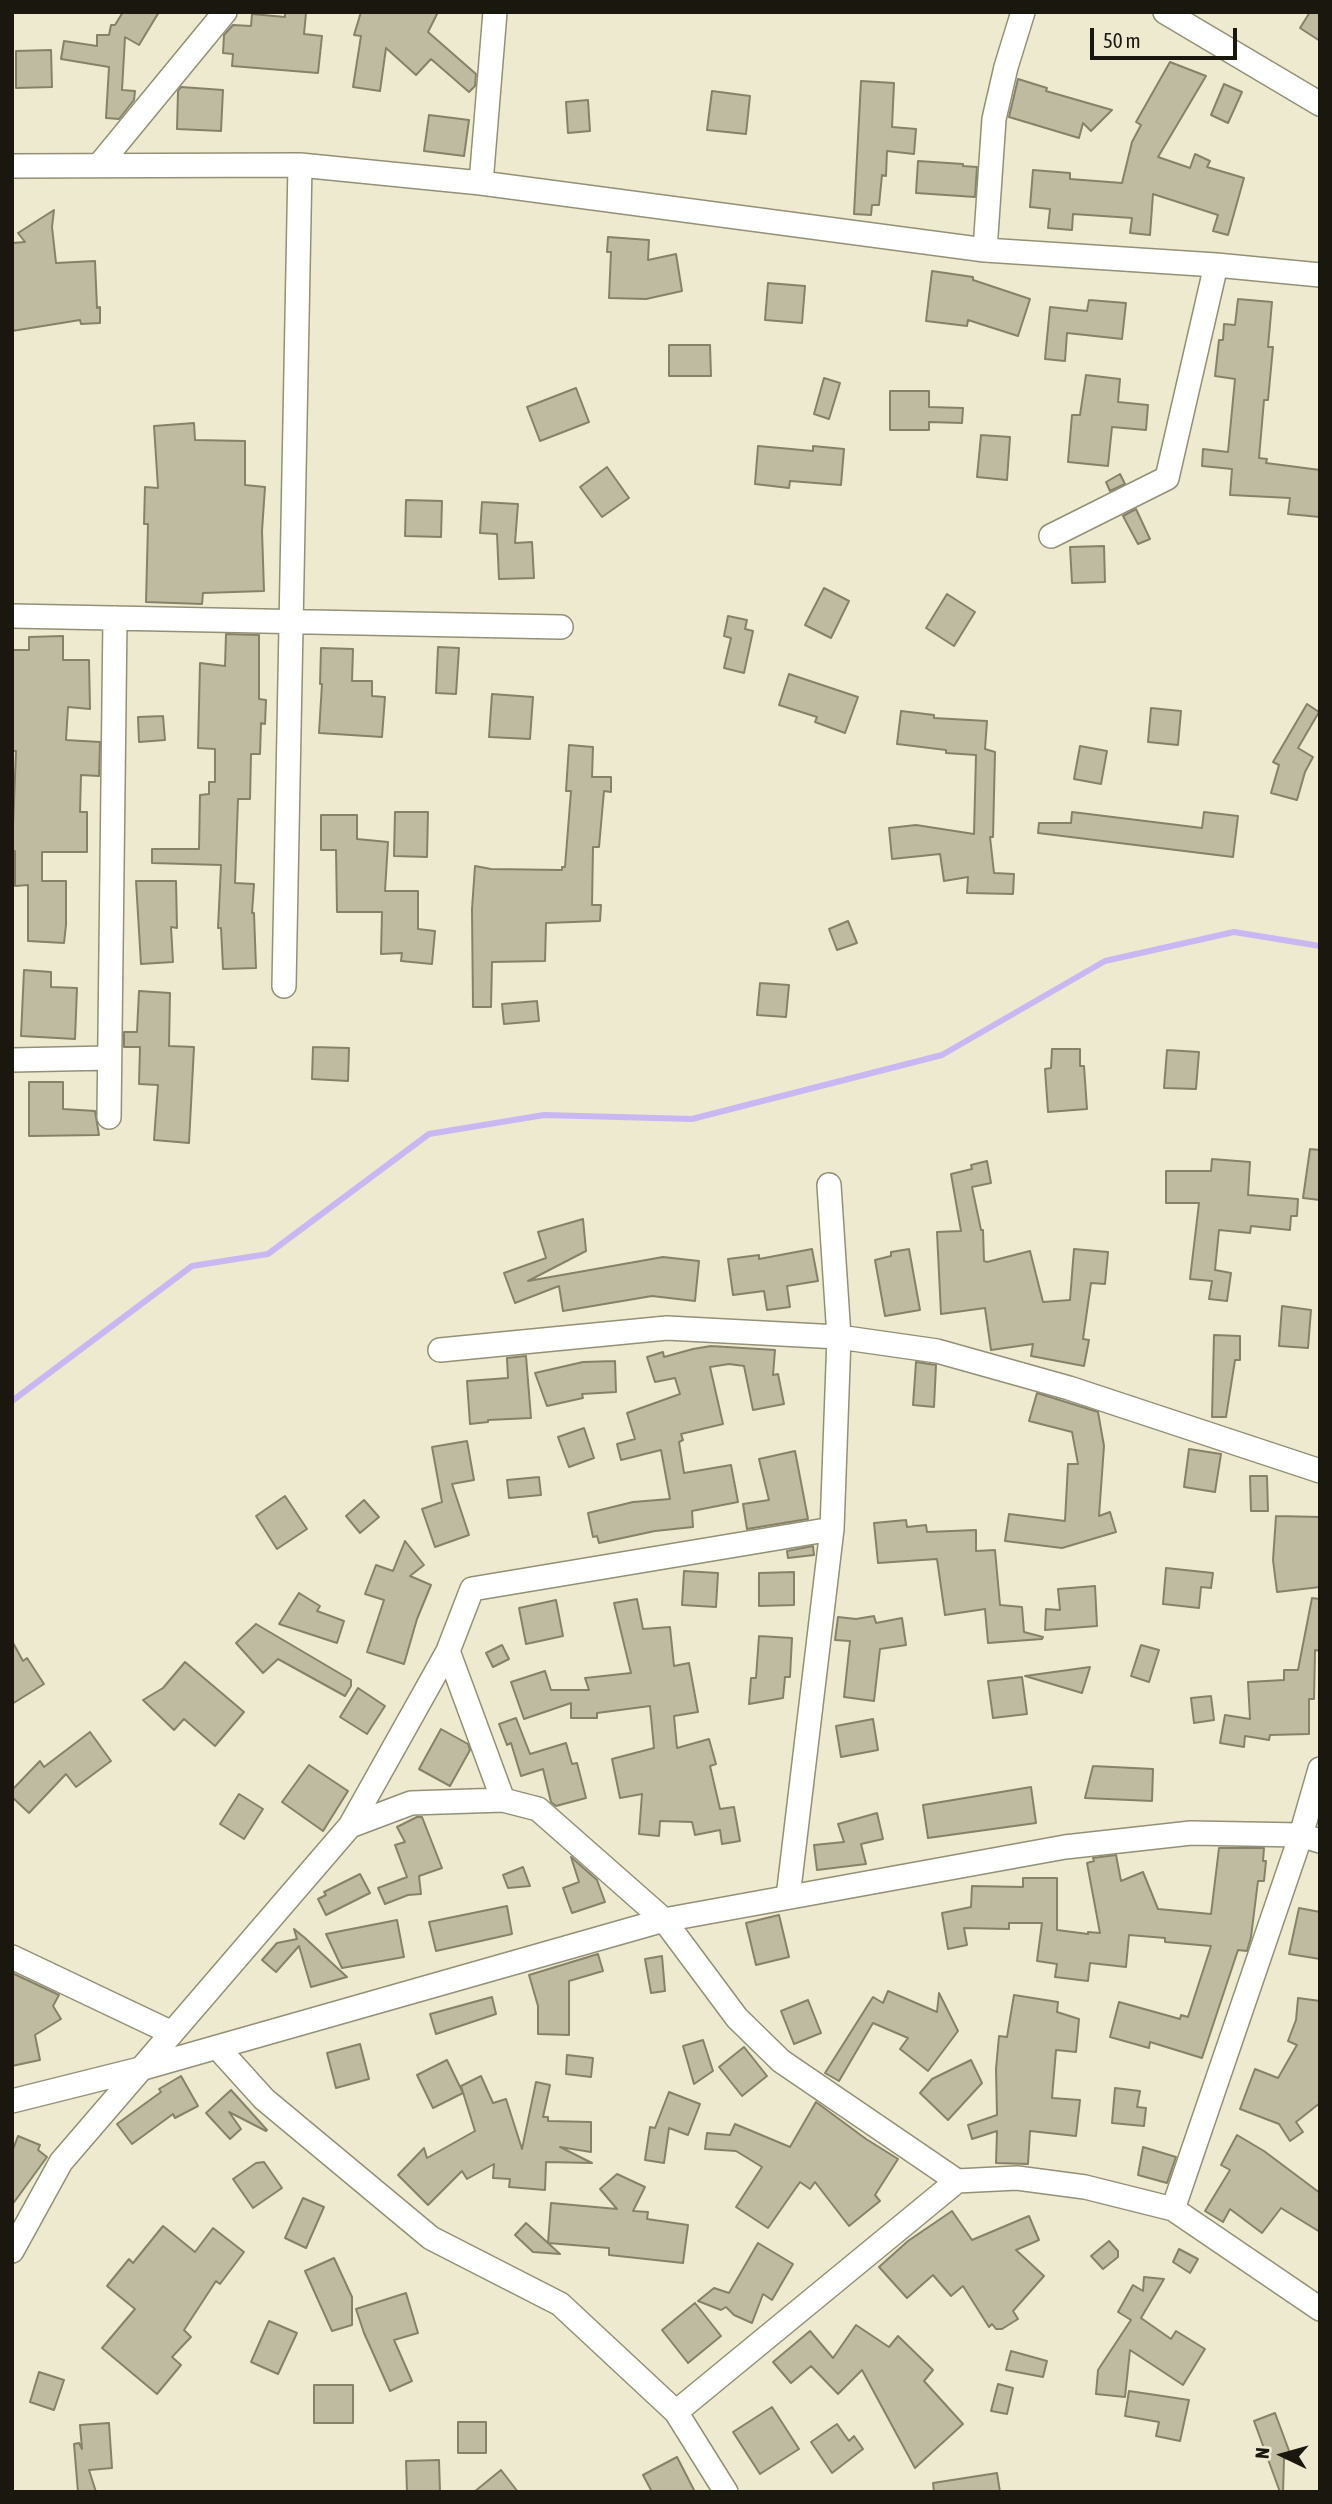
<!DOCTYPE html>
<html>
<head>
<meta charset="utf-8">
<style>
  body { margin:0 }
  #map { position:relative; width:1332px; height:2504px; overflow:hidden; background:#eeeacf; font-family:"Asap Condensed",sans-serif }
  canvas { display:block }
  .frame { position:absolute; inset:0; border:14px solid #19170e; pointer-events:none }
  .north { position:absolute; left:1248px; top:2420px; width:70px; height:70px; -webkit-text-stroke:5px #eeeacf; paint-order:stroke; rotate:275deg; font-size:19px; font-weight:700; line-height:28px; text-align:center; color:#19170e }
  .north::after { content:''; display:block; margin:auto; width:24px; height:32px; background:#19170e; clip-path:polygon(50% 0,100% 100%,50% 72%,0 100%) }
  .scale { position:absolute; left:1090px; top:28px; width:147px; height:32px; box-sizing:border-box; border:4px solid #19170e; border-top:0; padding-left:9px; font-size:21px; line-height:24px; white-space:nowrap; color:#19170e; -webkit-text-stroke:5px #eeeacf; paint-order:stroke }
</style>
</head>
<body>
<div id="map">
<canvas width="1332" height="2504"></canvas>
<div class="frame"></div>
<div class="north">N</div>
<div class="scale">50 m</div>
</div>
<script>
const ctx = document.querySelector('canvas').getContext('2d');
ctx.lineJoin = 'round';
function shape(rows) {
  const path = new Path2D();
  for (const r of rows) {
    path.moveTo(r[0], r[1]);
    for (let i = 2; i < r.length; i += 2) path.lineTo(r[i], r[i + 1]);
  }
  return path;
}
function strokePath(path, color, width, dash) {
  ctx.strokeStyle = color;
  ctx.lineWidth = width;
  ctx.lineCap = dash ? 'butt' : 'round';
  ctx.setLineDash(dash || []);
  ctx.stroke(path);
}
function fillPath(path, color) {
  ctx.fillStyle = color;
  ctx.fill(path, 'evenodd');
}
const stream = shape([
  [12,1401,192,1266,268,1254,429,1134,544,1115,692,1119,942,1055,1105,961,1234,932,1320,946]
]);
const building = shape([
  [123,12,159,12,139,45,125,37,122,90,135,91,134,100,119,119,106,118,109,67,61,59,64,41,97,46,97,35,109,35,111,25,115,25,123,12],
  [285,12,306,13,304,34,322,36,318,73,232,66,233,54,223,53,224,35,233,25,251,26,252,14,285,17,285,12],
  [361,12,438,12,428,32,476,74,475,86,469,92,431,59,416,75,386,48,380,91,353,87,361,36,354,35,361,12],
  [1310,12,1320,12,1320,41,1300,28,1310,12],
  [51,50,52,87,16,88,16,51,51,50],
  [1170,62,1206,76,1158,157,1190,168,1195,154,1210,161,1207,167,1244,178,1228,235,1213,231,1218,215,1153,194,1150,235,1130,233,1132,218,1073,214,1072,230,1048,228,1050,209,1030,207,1033,170,1070,173,1070,179,1122,183,1132,142,1141,125,1136,122,1170,62],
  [1018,79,1047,88,1046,91,1112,110,1091,131,1083,123,1079,138,1009,117,1018,79],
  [861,81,894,83,892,127,916,129,914,154,887,151,886,176,882,175,879,205,872,205,871,215,854,214,861,81],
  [1224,84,1242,92,1228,123,1211,115,1224,84],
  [181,87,223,90,221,131,177,129,178,91,181,87],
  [712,91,750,96,746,134,707,130,712,91],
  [588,100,590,131,568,133,566,102,588,100],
  [429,115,469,120,464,156,424,151,429,115],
  [918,161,963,164,963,166,977,167,975,197,916,193,918,161],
  [54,210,52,227,56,263,95,261,97,308,100,307,100,323,81,324,80,320,12,331,12,243,25,242,18,233,54,210],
  [608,237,649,240,648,260,676,254,682,291,646,299,609,298,611,252,607,252,608,237],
  [932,271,973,277,973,280,1030,299,1018,336,968,320,967,326,926,321,932,271],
  [768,283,805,286,802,323,765,320,768,283],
  [1238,299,1272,302,1268,347,1273,347,1268,400,1264,400,1259,458,1267,459,1266,463,1320,470,1320,517,1288,514,1290,498,1230,495,1232,469,1202,466,1203,449,1228,452,1235,379,1215,376,1219,340,1223,340,1224,324,1235,325,1238,299],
  [1089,300,1126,303,1122,339,1067,333,1065,361,1045,359,1050,307,1087,311,1089,300],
  [669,345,710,345,711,376,669,376,669,345],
  [1086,375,1120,379,1118,402,1148,405,1146,430,1112,427,1108,466,1068,462,1072,415,1080,415,1086,375],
  [824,378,840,383,829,419,814,414,824,378],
  [576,388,589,422,540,441,527,407,576,388],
  [890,391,929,391,929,407,963,408,962,423,929,422,929,430,890,430,890,391],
  [194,423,195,440,245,441,245,485,265,487,262,531,264,591,203,593,202,604,146,602,148,524,144,524,145,487,158,488,154,426,194,423],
  [981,435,1010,437,1007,480,977,477,981,435],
  [758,446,813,451,813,446,844,449,841,485,790,481,789,488,755,484,758,446],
  [607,467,629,498,602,517,580,487,607,467],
  [1120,474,1125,484,1110,491,1106,482,1120,474],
  [406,500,442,501,441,537,405,536,406,500],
  [482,502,518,504,515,543,532,542,534,578,499,579,497,534,480,533,482,502],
  [1136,509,1150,539,1138,544,1123,516,1136,509],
  [1104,546,1105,582,1072,583,1070,547,1104,546],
  [824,588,849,601,831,638,805,625,824,588],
  [947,594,975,612,954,646,926,628,947,594],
  [728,616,747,620,745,629,753,631,744,673,724,668,731,638,724,636,728,616],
  [226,634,259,635,259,699,266,700,265,724,261,723,260,754,251,754,250,799,238,799,235,883,254,884,252,913,254,913,256,968,223,969,221,928,218,928,221,865,152,863,152,849,199,849,200,795,209,794,209,782,215,782,215,749,198,748,200,663,225,666,226,634],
  [63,636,63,660,89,660,90,709,68,707,66,740,100,742,99,776,81,775,80,812,87,812,87,852,42,852,42,881,66,881,66,925,64,943,28,941,28,885,15,886,15,851,12,851,16,751,12,751,12,650,29,650,29,637,63,636],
  [438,647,459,648,456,694,436,693,438,647],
  [321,648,353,649,352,681,372,681,372,696,385,697,382,737,319,733,322,684,320,684,321,648],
  [789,674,858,697,845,733,815,722,817,717,779,705,789,674],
  [492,694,533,697,530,739,489,737,492,694],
  [1307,704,1319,712,1298,748,1313,757,1305,772,1297,800,1271,793,1279,765,1273,762,1307,704],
  [1151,708,1181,711,1178,745,1148,742,1151,708],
  [901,711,934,715,934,718,987,721,985,749,995,752,993,837,990,837,994,873,1014,874,1013,894,967,893,968,877,944,881,940,854,892,859,889,828,916,825,974,834,976,755,946,753,946,750,897,744,901,711],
  [163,716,165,740,139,742,138,717,163,716],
  [569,745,593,747,592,777,611,777,611,792,604,791,599,847,593,847,592,905,601,905,600,921,546,923,545,961,492,962,491,1007,473,1007,472,909,475,866,491,869,562,870,562,867,565,867,571,791,566,791,569,745],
  [1080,746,1107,751,1101,784,1074,779,1080,746],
  [395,812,428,812,427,857,394,856,395,812],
  [1072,812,1202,828,1204,812,1238,816,1233,857,1038,833,1039,823,1071,823,1072,812],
  [321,815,357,815,357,839,388,842,385,891,418,891,418,929,435,931,432,964,401,961,402,953,381,954,382,912,337,912,336,850,321,850,321,815],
  [136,881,176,881,177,928,171,927,173,962,141,964,136,881],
  [848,921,857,943,837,950,829,929,848,921],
  [24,970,51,972,51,987,77,988,75,1039,21,1036,24,970],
  [760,983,789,985,786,1017,757,1015,760,983],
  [139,991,170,993,169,1046,194,1047,189,1143,154,1140,158,1085,139,1084,140,1047,124,1047,124,1032,137,1032,139,991],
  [537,1001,539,1021,504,1024,502,1004,537,1001],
  [313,1047,349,1048,348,1081,312,1079,313,1047],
  [1052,1049,1080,1049,1080,1066,1084,1066,1087,1109,1048,1112,1045,1069,1051,1068,1052,1049],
  [1167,1050,1199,1052,1196,1089,1164,1088,1167,1050],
  [29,1082,63,1082,63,1109,95,1111,99,1135,29,1136,29,1082],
  [1310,1149,1320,1150,1320,1200,1303,1198,1310,1149],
  [1212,1159,1250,1162,1248,1195,1298,1199,1297,1216,1291,1216,1290,1230,1251,1226,1250,1233,1219,1230,1215,1270,1231,1273,1227,1301,1209,1299,1212,1281,1190,1279,1199,1203,1166,1203,1166,1171,1211,1171,1212,1159],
  [987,1161,991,1183,972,1187,981,1230,983,1230,984,1261,987,1262,1030,1251,1043,1302,1070,1300,1074,1249,1108,1252,1105,1284,1091,1283,1083,1339,1089,1340,1084,1366,1031,1356,1033,1344,991,1350,985,1308,941,1314,937,1232,961,1231,951,1174,972,1169,971,1165,987,1161],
  [583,1219,586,1251,528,1281,663,1257,699,1261,695,1301,652,1296,563,1311,559,1286,515,1303,504,1273,546,1258,538,1232,583,1219],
  [812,1249,818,1281,787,1286,790,1307,767,1310,764,1291,733,1295,728,1259,759,1255,759,1259,812,1249],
  [909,1249,920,1310,885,1316,875,1260,891,1256,891,1252,909,1249],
  [1282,1306,1311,1310,1308,1348,1279,1346,1282,1306],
  [1214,1335,1240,1336,1240,1360,1235,1360,1226,1417,1212,1417,1214,1335],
  [711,1346,775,1350,773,1375,778,1374,784,1404,753,1410,744,1366,729,1364,710,1367,723,1424,681,1434,683,1440,679,1442,684,1473,731,1465,738,1502,692,1511,693,1527,655,1531,599,1543,597,1536,593,1537,588,1513,633,1502,670,1499,661,1450,621,1460,617,1444,635,1439,627,1413,680,1394,675,1378,655,1382,647,1357,663,1352,664,1357,693,1349,711,1346],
  [526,1356,531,1418,488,1420,488,1422,470,1424,467,1381,508,1378,507,1358,526,1356],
  [615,1361,616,1392,582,1394,583,1398,547,1406,535,1373,583,1362,615,1361],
  [916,1362,936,1365,934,1407,913,1405,916,1362],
  [1037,1393,1098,1412,1104,1446,1099,1516,1110,1512,1116,1532,1062,1548,1005,1541,1009,1514,1065,1521,1068,1464,1078,1464,1072,1432,1029,1421,1037,1393],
  [584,1428,594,1458,569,1467,558,1437,584,1428],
  [467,1441,474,1480,452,1484,469,1535,435,1547,422,1509,442,1502,432,1447,467,1441],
  [1189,1449,1221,1454,1215,1492,1184,1487,1189,1449],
  [795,1451,808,1519,747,1529,743,1504,769,1500,759,1459,795,1451],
  [1250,1476,1267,1476,1268,1511,1251,1511,1250,1476],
  [539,1477,541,1495,509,1498,507,1480,539,1477],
  [285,1496,307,1529,277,1549,256,1516,285,1496],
  [364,1500,379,1517,360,1533,346,1516,364,1500],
  [1276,1516,1320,1517,1320,1587,1277,1592,1273,1560,1276,1516],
  [906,1520,907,1527,926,1525,927,1532,976,1530,976,1551,995,1550,1000,1605,1022,1607,1024,1632,1043,1637,1042,1639,988,1643,985,1609,945,1615,937,1559,878,1563,874,1523,906,1520],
  [405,1541,424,1565,410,1576,431,1585,417,1619,404,1664,367,1652,384,1600,365,1594,376,1565,393,1571,405,1541],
  [813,1546,814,1555,788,1558,787,1551,813,1546],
  [1166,1568,1213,1573,1211,1588,1201,1587,1199,1608,1163,1604,1166,1568],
  [684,1571,718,1573,716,1607,682,1605,684,1571],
  [794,1572,794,1605,759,1606,759,1573,794,1572],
  [1095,1586,1097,1626,1045,1630,1046,1609,1060,1610,1058,1589,1095,1586],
  [299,1593,320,1606,317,1611,344,1621,337,1643,279,1624,299,1593],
  [1312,1598,1320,1599,1320,1651,1315,1650,1314,1699,1309,1699,1309,1734,1270,1735,1269,1740,1245,1736,1244,1747,1220,1743,1225,1715,1250,1719,1248,1682,1284,1680,1284,1670,1298,1670,1312,1598],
  [637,1599,643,1629,670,1627,674,1666,689,1663,698,1712,674,1716,677,1748,709,1739,716,1764,710,1766,720,1809,734,1807,740,1841,722,1844,720,1830,695,1835,692,1822,660,1821,659,1836,639,1834,642,1794,620,1798,612,1759,654,1748,650,1706,597,1713,597,1718,571,1718,571,1703,524,1719,511,1682,545,1671,551,1690,589,1690,585,1678,631,1673,614,1603,637,1599],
  [556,1600,563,1636,526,1644,519,1608,556,1600],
  [874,1616,876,1623,902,1618,906,1645,880,1649,874,1701,844,1697,850,1641,835,1640,838,1617,856,1619,874,1616],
  [256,1624,351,1680,351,1686,345,1696,278,1659,263,1673,236,1643,256,1624],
  [759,1636,792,1638,790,1677,785,1677,783,1698,749,1704,751,1678,756,1678,759,1636],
  [12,1641,23,1661,27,1658,44,1684,12,1704,12,1641],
  [502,1645,509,1659,493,1667,486,1653,502,1645],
  [1141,1645,1159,1650,1149,1682,1131,1676,1141,1645],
  [185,1662,244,1712,215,1746,184,1719,174,1730,143,1700,163,1688,185,1662],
  [1090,1667,1082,1693,1025,1676,1090,1667],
  [1022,1677,1027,1714,993,1718,988,1681,1022,1677],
  [358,1688,385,1706,367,1734,340,1717,358,1688],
  [1211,1696,1214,1720,1194,1723,1191,1698,1211,1696],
  [516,1718,530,1754,566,1743,572,1764,577,1763,586,1798,556,1806,551,1802,543,1769,521,1776,511,1743,507,1745,499,1724,516,1718],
  [873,1719,878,1750,841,1757,836,1726,873,1719],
  [441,1729,468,1744,470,1750,450,1786,419,1769,441,1729],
  [90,1732,111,1761,76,1787,66,1774,29,1813,12,1797,12,1790,40,1761,44,1767,90,1732],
  [309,1765,348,1791,323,1831,282,1802,309,1765],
  [1093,1766,1153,1769,1152,1801,1085,1798,1093,1766],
  [1031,1787,1036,1823,928,1838,923,1805,1031,1787],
  [239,1794,263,1809,244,1839,220,1824,239,1794],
  [877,1813,883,1839,861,1844,866,1864,817,1870,814,1845,844,1842,838,1824,877,1813],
  [417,1817,422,1817,442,1868,419,1876,421,1894,408,1895,385,1904,378,1888,407,1877,395,1845,405,1842,397,1827,417,1817],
  [1219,1848,1264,1848,1263,1861,1266,1861,1264,1881,1258,1881,1251,1937,1247,1951,1238,1950,1202,2058,1150,2042,1149,2048,1110,2037,1119,2002,1180,2019,1181,2015,1188,2017,1211,1946,1165,1942,1165,1938,1129,1935,1126,1967,1090,1963,1088,1981,1055,1977,1057,1964,1037,1961,1042,1923,1009,1923,1009,1929,964,1928,967,1945,948,1949,942,1913,971,1907,972,1886,1023,1887,1023,1878,1057,1878,1057,1930,1088,1934,1088,1932,1100,1933,1087,1863,1094,1861,1093,1858,1116,1855,1121,1881,1143,1872,1158,1909,1211,1914,1219,1848],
  [571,1857,597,1880,605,1902,572,1913,563,1888,579,1882,571,1857],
  [523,1867,530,1886,508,1888,503,1875,523,1867],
  [360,1874,370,1893,326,1915,318,1899,326,1895,324,1892,360,1874],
  [507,1906,512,1934,436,1951,429,1922,507,1906],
  [1299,1908,1320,1912,1320,1959,1289,1954,1299,1908],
  [779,1915,789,1957,756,1965,746,1923,779,1915],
  [397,1920,404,1957,342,1968,326,1934,397,1920],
  [294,1929,305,1938,347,1977,311,1987,299,1946,276,1972,262,1960,277,1943,297,1939,294,1929],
  [598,1954,603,1971,569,1981,569,2035,538,2034,538,2006,529,1975,598,1954],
  [662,1956,665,1991,651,1993,645,1959,662,1956],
  [12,1973,59,1995,53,2006,61,2019,35,2035,40,2060,12,2066,12,1973],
  [888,1991,937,2012,939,1993,958,2031,928,2071,900,2049,908,2038,873,2023,839,2081,825,2073,873,1997,883,2003,888,1991],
  [1014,1995,1058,2002,1057,2012,1079,2019,1076,2052,1056,2050,1052,2098,1080,2100,1076,2136,1030,2131,1028,2164,996,2163,997,2131,972,2139,968,2125,997,2115,996,2069,999,2036,1007,2037,1014,1995],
  [492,1997,496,2014,436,2034,430,2014,492,1997],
  [1298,1998,1320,2001,1320,2103,1296,2122,1303,2132,1290,2141,1279,2124,1240,2109,1255,2069,1278,2078,1297,2045,1288,2041,1296,2020,1298,1998],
  [808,2000,821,2033,794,2044,781,2011,808,2000],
  [703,2040,713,2071,694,2084,683,2046,703,2040],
  [360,2044,369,2079,336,2088,327,2053,360,2044],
  [744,2047,767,2076,742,2096,719,2067,744,2047],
  [567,2055,593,2058,591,2077,566,2074,567,2055],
  [447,2060,463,2093,433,2108,417,2075,447,2060],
  [971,2060,982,2083,948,2120,920,2093,932,2079,971,2060],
  [181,2076,198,2106,175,2118,173,2114,132,2144,117,2124,161,2092,159,2089,181,2076],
  [481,2076,493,2103,506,2099,522,2149,536,2082,550,2085,543,2117,548,2117,548,2121,591,2122,591,2152,560,2147,592,2163,546,2162,545,2190,509,2187,510,2179,493,2178,494,2164,467,2179,462,2171,428,2205,398,2175,424,2148,427,2158,475,2131,461,2086,481,2076],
  [1115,2088,1140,2091,1137,2107,1146,2108,1144,2126,1112,2123,1115,2088],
  [231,2090,267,2130,266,2131,229,2112,241,2129,230,2139,206,2113,231,2090],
  [669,2092,700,2104,688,2135,669,2128,664,2163,645,2160,650,2127,655,2128,669,2092],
  [816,2102,866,2139,898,2159,875,2195,880,2201,849,2226,815,2182,810,2189,800,2182,768,2228,736,2207,762,2167,736,2151,705,2149,707,2133,730,2135,735,2124,790,2147,816,2102],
  [1237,2135,1264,2151,1320,2193,1320,2232,1281,2208,1262,2233,1230,2209,1223,2222,1205,2211,1230,2170,1221,2165,1237,2135],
  [18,2136,40,2145,38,2150,47,2157,12,2205,12,2152,18,2136],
  [1143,2147,1176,2157,1167,2183,1138,2175,1143,2147],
  [264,2162,282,2188,253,2208,233,2179,256,2163,264,2162],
  [617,2174,645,2187,633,2211,648,2212,647,2219,688,2225,683,2263,609,2255,609,2248,548,2243,560,2254,533,2252,515,2235,526,2223,548,2243,551,2203,617,2209,600,2189,617,2174],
  [303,2198,324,2207,306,2248,285,2238,303,2198],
  [952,2211,972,2240,1029,2216,1039,2240,1016,2250,1044,2276,1013,2311,1018,2319,1002,2329,996,2329,992,2324,989,2327,963,2286,951,2296,933,2275,907,2298,879,2267,908,2241,952,2211],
  [163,2226,195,2252,213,2228,244,2252,220,2284,216,2281,184,2330,191,2337,172,2357,181,2365,157,2394,102,2348,135,2309,107,2286,129,2259,133,2263,163,2226],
  [1109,2241,1118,2251,1118,2257,1103,2269,1091,2256,1109,2241],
  [758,2243,793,2264,772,2300,763,2294,752,2323,734,2315,726,2307,721,2310,698,2301,714,2288,729,2293,758,2243],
  [1179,2249,1198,2259,1190,2273,1173,2262,1179,2249],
  [334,2258,352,2297,352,2325,332,2331,305,2271,334,2258],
  [1144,2277,1164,2279,1141,2318,1171,2339,1176,2331,1205,2349,1183,2385,1130,2350,1125,2397,1096,2394,1098,2370,1131,2320,1118,2312,1133,2285,1143,2291,1144,2277],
  [406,2293,418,2333,394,2340,412,2381,390,2391,364,2333,356,2309,406,2293],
  [695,2303,721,2336,688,2363,662,2330,695,2303],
  [269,2321,297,2333,278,2374,251,2362,269,2321],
  [856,2325,889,2347,898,2336,933,2370,924,2381,963,2424,915,2468,862,2370,838,2394,811,2366,791,2383,773,2362,810,2331,833,2358,856,2325],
  [1011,2351,1047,2361,1043,2377,1006,2370,1011,2351],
  [39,2372,64,2380,54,2410,30,2402,39,2372],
  [998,2384,1013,2388,1007,2414,991,2411,998,2384],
  [314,2385,353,2385,353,2423,314,2423,314,2385],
  [1129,2391,1189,2400,1180,2441,1156,2436,1159,2422,1125,2416,1129,2391],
  [772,2407,799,2449,760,2474,733,2432,772,2407],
  [1275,2413,1291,2456,1284,2459,1283,2492,1280,2492,1254,2421,1275,2413],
  [458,2422,486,2422,486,2453,458,2453,458,2422],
  [109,2423,112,2468,89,2470,96,2492,78,2492,74,2444,79,2443,82,2449,80,2425,109,2423],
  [837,2424,849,2441,854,2436,863,2449,832,2473,811,2442,837,2424],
  [677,2457,695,2492,652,2492,643,2475,677,2457],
  [439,2460,440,2492,407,2492,406,2461,439,2460],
  [501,2470,518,2492,474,2492,501,2470],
  [997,2473,1000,2492,934,2492,933,2483,997,2473]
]);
const minor = shape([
  [1165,12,1320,104],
  [100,164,225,12],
  [12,166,300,165,481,183,985,250,1216,265,1320,275],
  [481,183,495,12],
  [985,250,994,119,1006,67,1023,12],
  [1051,536,1167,478,1216,265],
  [12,616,561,627],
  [284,986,300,165],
  [12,1060,109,1058],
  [109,1117,115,618],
  [440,1350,667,1328,839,1337,937,1351,1069,1388,1320,1471],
  [448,1651,503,1800],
  [350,1826,411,1803,503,1800,538,1809,664,1920,737,2018,781,2061,957,2181],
  [788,1897,832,1529,839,1337,829,1185],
  [12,1957,172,2033],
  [217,2047,264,2099,431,2238,560,2304,676,2412,726,2492],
  [12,2101,140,2069,664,1920,1065,1847,1191,1833,1301,1835,1320,1841],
  [1173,2209,1301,1835,1320,1769],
  [12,2251,61,2162,350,1826,448,1651,472,1589,832,1529],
  [676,2412,957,2181,1017,2178,1085,2187,1173,2209,1320,2309]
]);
strokePath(stream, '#c8b7f3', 6);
fillPath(building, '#bfbba1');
strokePath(building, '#868269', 2);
strokePath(minor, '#939077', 26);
strokePath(minor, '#fff', 23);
</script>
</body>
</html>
